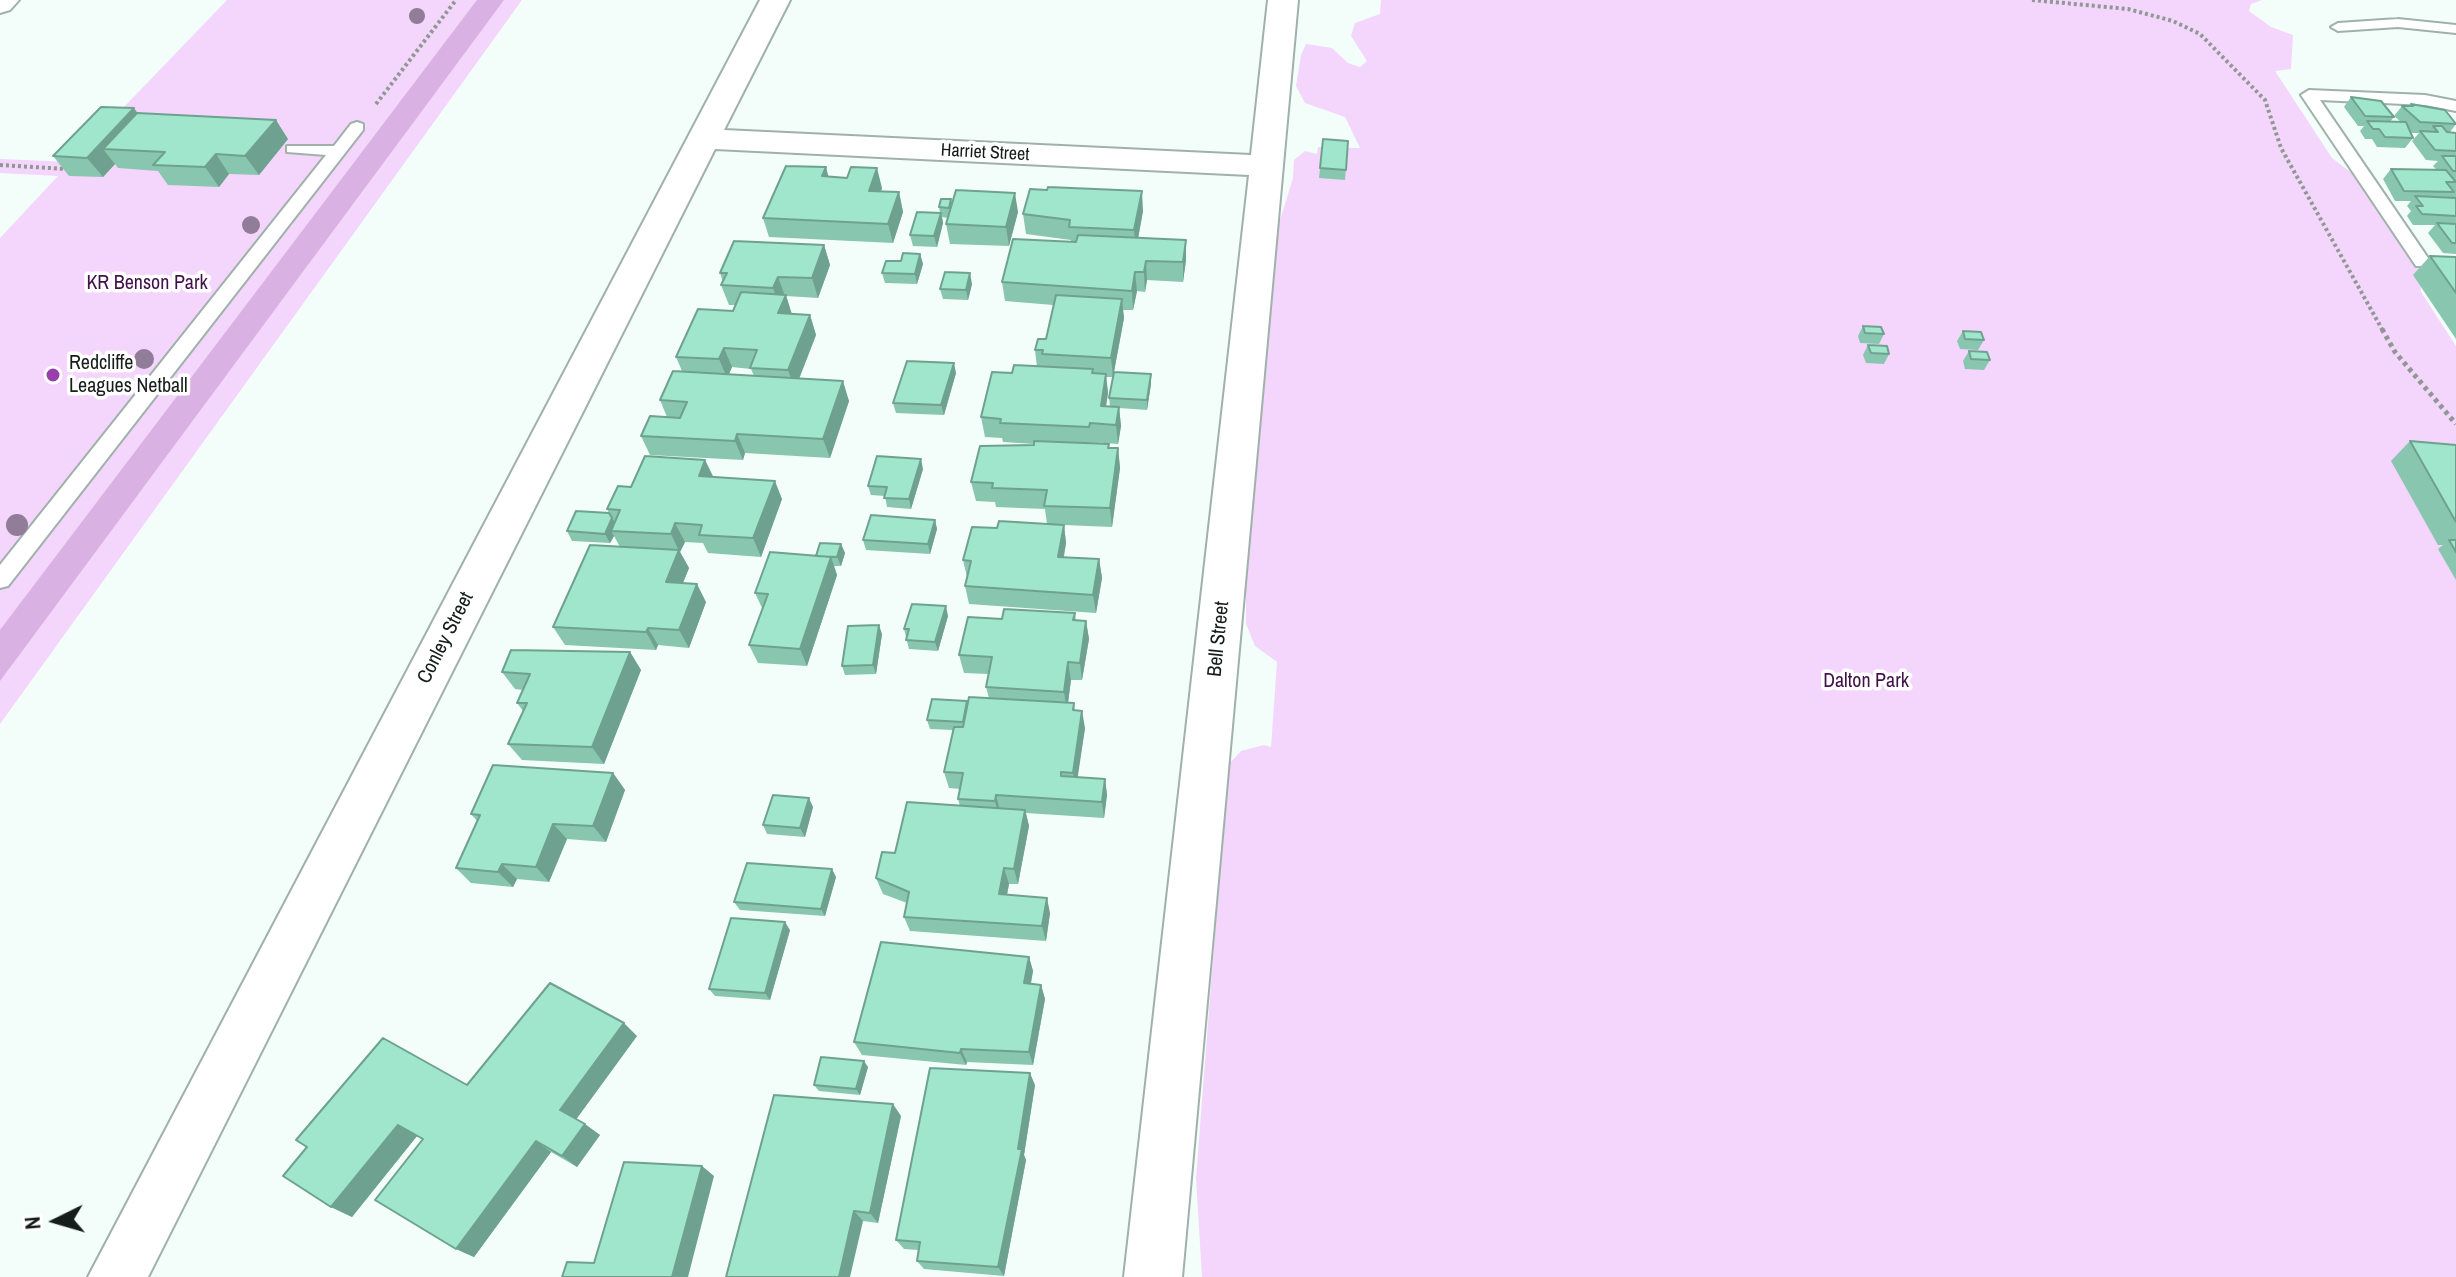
<!DOCTYPE html>
<html>
<head>
<meta charset="utf-8">
<style>
  body { margin:0 }
  #map { position:relative; width:2456px; height:1277px; overflow:hidden; background:#f3fefa; font-family:"Archivo Narrow",sans-serif }
  canvas { display:block }
  .north { position:absolute; left:16px; top:1181px; width:80px; height:80px; -webkit-text-stroke:6px #fff; paint-order:stroke; rotate:265deg; font-size:22px; font-weight:700; line-height:32px; text-align:center; color:#151c19 }
  .north::after { content:''; display:block; margin:auto; width:28px; height:36px; background:#151c19; clip-path:polygon(50% 0,100% 100%,50% 72%,0 100%) }
</style>
</head>
<body>
<div id="map">
<canvas width="2456" height="1277"></canvas>
<div class="north">N</div>
</div>
<script>
const ctx = document.querySelector('canvas').getContext('2d');
ctx.lineJoin = 'round';
function fillPath(path, color) {
  ctx.fillStyle = color;
  ctx.fill(path, 'evenodd');
}
function shape(rows) {
  const path = new Path2D();
  for (const r of rows) {
    path.moveTo(r[0], r[1]);
    for (let i = 2; i < r.length; i += 2) path.lineTo(r[i], r[i + 1]);
  }
  return path;
}
function strokePath(path, color, width, dash) {
  ctx.strokeStyle = color;
  ctx.lineWidth = width;
  ctx.lineCap = dash ? 'butt' : 'round';
  ctx.setLineDash(dash || []);
  ctx.stroke(path);
}
function drawText(font, color, halo, rows, align = 'center') {
  ctx.font = font + ' "Archivo Narrow",sans-serif';
  ctx.lineWidth = 7;
  ctx.setLineDash([]);
  ctx.textBaseline = 'middle';
  ctx.strokeStyle = halo;
  ctx.fillStyle = color;
  for (const [text, x, y, turn = 0] of rows) {
    ctx.save();
    ctx.translate(x, y);
    ctx.rotate((+turn || 0) * Math.PI / 180);
    ctx.textAlign = isNaN(turn) ? turn : align;
    if (halo) ctx.strokeText(text, 0, 0);
    ctx.fillText(text, 0, 0);
    ctx.restore();
  }
}
const green = shape([
  [227,0,522,0,0,724,0,238,58,176,0,173,0,159,71,162],
  [1381,0,2262,0,2251,4,2249,11,2271,27,2293,35,2291,69,2275,71,2332,158,2357,177,2414,257,2421,273,2421,292,2456,346,2456,1277,1202,1277,1196,1178,1228,765,1241,751,1264,745,1271,747,1277,662,1255,646,1246,624,1246,541,1271,249,1293,178,1294,160,1305,151,1317,154,1318,147,1360,148,1345,117,1305,103,1296,86,1301,55,1306,44,1332,48,1348,63,1360,67,1367,61,1351,36,1355,23,1380,14]
]);
const water = shape([
  [477,0,504,0,0,681,0,630]
]);
const pathFar1 = shape([
  [2032,0,2128,9,2173,21,2200,34,2265,100,2281,148,2383,331],
  [376,104,456,0],
  [0,165,66,169]
]);
const path = shape([
  [2382,329,2395,352,2456,424]
]);
const service = shape([
  [2398,19,2456,25,2456,33,2398,27,2338,31,2331,27,2338,23,2398,19],
  [2309,90,2425,95,2456,101,2456,111,2425,105,2320,100,2428,258,2428,266,2416,266,2301,95,2309,90],
  [357,122,363,124,363,130,8,586,0,588,0,565,326,155,287,152,287,146,334,146,351,124,357,122]
]);
const minor = shape([
  [0,0,19,0,10,10,0,13,0,0],
  [760,0,790,0,724,130,1251,155,1268,0,1298,0,1182,1277,1124,1277,1249,175,715,149,148,1277,88,1277,760,0]
]);
const trees = [
  [417,16,8],
  [251,225,9],
  [144,359,10],
  [17,525,11]
];
const wall = shape([
  [2351,97,2394,117,2390,122,2401,122,2394,116,2402,106,2409,106,2411,104,2456,124,2450,132,2456,133,2456,254,2443,253,2428,233,2435,225,2413,225,2407,216,2411,211,2407,206,2411,201,2395,201,2383,179,2391,169,2436,169,2433,166,2438,161,2426,160,2412,141,2419,133,2412,133,2410,130,2413,138,2405,148,2377,147,2372,139,2365,139,2360,131,2364,126,2358,126,2344,107],
  [138,113,288,139,259,175,229,174,219,187,168,185,158,171,118,168,115,164,103,177,69,176,53,156],
  [1323,139,1348,141,1345,180,1319,178],
  [826,167,828,177,882,188,881,191,899,192,903,212,893,243,769,237,763,218],
  [952,203,1018,212,1009,246,950,244,946,224,948,218,942,217,943,223,937,247,913,246,910,235,940,213,939,207],
  [1143,211,1138,238,1186,240,1186,260,1183,282,1147,280,1145,292,1137,291,1133,310,1123,310,1124,318,1114,372,1151,384,1147,410,1119,408,1121,426,1118,444,1092,442,1109,444,1109,448,1118,448,1120,468,1112,527,1064,525,1066,543,1064,557,1099,559,1102,578,1096,613,969,604,965,586,967,577,963,560,997,528,1047,524,1045,509,996,507,995,502,976,501,971,482,1034,445,1034,444,1003,442,1002,438,985,437,981,417,1012,373,1037,367,1035,350,1046,339,1053,305,1005,301,1002,282,1071,242,1071,240,1026,234,1023,214],
  [1106,377,1113,377,1109,398,1110,406,1106,406,1108,393],
  [824,245,830,265,818,298,786,296,792,314,810,315,816,335,799,379,849,401,830,458,745,453,743,460,650,455,641,436,667,417,660,400,682,371,676,357,733,311,735,305,729,305,721,285,723,282,720,273],
  [732,367,751,369,754,376,729,374],
  [920,254,923,264,917,284,885,283,882,273,901,261],
  [2430,256,2456,257,2456,339,2413,275],
  [972,284,968,300,943,299,940,289],
  [1863,326,1884,334,1879,344,1860,343,1858,336],
  [1963,331,1984,340,1978,350,1960,349,1957,341],
  [1868,345,1889,354,1884,364,1866,363,1863,355],
  [1969,351,1990,360,1984,370,1965,369,1963,361],
  [956,373,944,415,896,413,893,403],
  [2410,441,2456,445,2456,580,2438,549,2443,545,2438,545,2391,461],
  [705,460,713,476,782,499,761,557,708,553,703,543,685,542,680,552,689,568,683,583,706,602,689,648,658,645,656,650,565,645,553,627,620,547,614,536,610,543,572,541,567,531,609,513,607,509,631,487],
  [923,469,911,509,887,507,885,496,871,495,868,486],
  [935,520,937,529,930,554,866,550,863,540],
  [841,544,845,553,841,566,834,566,837,575,807,666,758,663,749,645,762,608,755,593,816,556],
  [1075,613,1076,620,1086,621,1089,639,1082,680,1071,680,1068,703,1074,703,1075,711,1085,728,1077,777,1105,779,1107,795,1104,818,1026,813,1029,826,1018,884,1009,884,1007,895,1050,913,1046,941,910,931,904,917,907,903,883,894,876,878,895,853,960,806,958,799,960,789,949,788,944,772,953,730,930,729,927,720,967,701,989,698,986,687,989,674,964,673,959,655,1002,619],
  [948,616,938,651,909,649,904,629],
  [882,634,876,674,845,675,842,666],
  [630,652,641,670,604,764,522,760,508,744,523,711,517,703,523,690,515,689,502,672],
  [613,773,625,790,606,842,567,839,549,882,517,879,513,887,471,883,456,868,477,821,471,814],
  [813,807,805,837,767,834,763,825],
  [836,877,825,916,740,910,734,902],
  [790,930,770,1000,715,996,709,989],
  [1029,957,1033,971,1031,984,1041,985,1045,999,1033,1065,967,1062,966,1065,862,1055,854,1042],
  [637,1036,576,1119,600,1135,577,1167,551,1152,474,1257,456,1249,423,1140,417,1136,352,1217,331,1207,467,1085],
  [868,1067,860,1095,819,1091,814,1085],
  [1035,1085,1024,1155,1026,1160,1004,1276,924,1269,917,1261,918,1250,904,1249,896,1240],
  [901,1116,878,1223,863,1221,726,1277]
]);
const shadedWall = shape([
  [134,108,148,128,103,149,115,164,103,177,87,158],
  [276,120,288,139,259,175,245,156],
  [216,154,229,174,219,187,205,167],
  [826,167,831,187,822,176],
  [877,168,882,188,874,210,869,191],
  [1142,191,1143,211,1136,250,1134,230],
  [899,192,903,212,893,243,888,224],
  [1015,193,1018,212,1009,246,1006,227],
  [941,213,943,223,937,247,934,236],
  [1186,240,1186,260,1183,282,1183,262],
  [824,245,830,265,818,298,812,278],
  [920,254,923,264,917,284,915,274],
  [1146,261,1147,280,1145,292,1144,272],
  [1135,272,1137,291,1133,310,1132,291],
  [970,273,972,284,968,300,966,290],
  [778,277,785,296,780,308,773,288],
  [786,295,792,315,778,313],
  [1122,299,1124,318,1113,377,1111,358],
  [810,315,816,335,795,389,788,370],
  [724,348,732,367,727,378,719,359],
  [954,363,956,373,944,415,941,405],
  [1106,374,1108,393,1103,425,1101,406],
  [1151,374,1151,384,1147,410,1147,400],
  [843,381,849,401,830,458,823,439],
  [1119,407,1121,426,1118,444,1116,425],
  [737,434,745,453,743,460,735,441],
  [1118,448,1120,468,1112,527,1110,508],
  [921,459,923,469,911,509,909,499],
  [705,460,714,479,699,476],
  [775,481,782,499,761,557,753,538],
  [612,518,618,527,611,531,614,536,610,543,605,534],
  [935,520,937,529,930,554,928,544],
  [675,523,685,542,680,552,689,568,676,600,666,582,679,551,671,534],
  [1064,525,1066,543,1060,576,1058,557],
  [841,544,845,553,841,566,837,557],
  [831,557,837,575,807,666,800,649],
  [1099,559,1102,578,1096,613,1093,595],
  [697,584,706,602,689,648,679,630],
  [946,606,948,616,938,651,935,642],
  [1086,621,1089,639,1082,680,1080,663],
  [879,625,882,634,876,674,873,665],
  [648,628,658,645,656,650,646,632],
  [630,652,641,670,604,764,592,747],
  [1068,662,1071,680,1067,710,1064,692],
  [1082,711,1085,728,1076,789,1073,773],
  [613,773,625,790,606,842,593,826],
  [1105,779,1107,795,1104,818,1102,802],
  [996,795,1000,811,999,817,995,801],
  [809,798,813,807,805,837,800,828],
  [1025,810,1029,826,1018,884,1014,869],
  [553,824,567,839,549,882,536,867],
  [502,864,517,879,513,887,498,872],
  [1004,868,1009,884,1004,909,999,894],
  [832,869,836,877,825,916,821,909],
  [1047,898,1050,913,1046,941,1042,926],
  [785,922,790,930,770,1000,765,993],
  [1029,957,1033,971,1028,997,1024,983],
  [1041,985,1045,999,1033,1065,1029,1052],
  [624,1023,637,1036,575,1121,560,1110],
  [961,1049,967,1062,966,1065,960,1053],
  [864,1061,868,1067,860,1095,856,1089],
  [1030,1073,1035,1085,1024,1155,1026,1160,1004,1276,998,1267],
  [893,1104,901,1116,878,1223,870,1213],
  [585,1124,600,1135,577,1167,562,1156],
  [398,1125,417,1136,352,1217,331,1207],
  [536,1141,551,1152,474,1257,456,1249],
  [702,1166,714,1176,688,1277,672,1277],
  [854,1211,863,1221,850,1277,839,1277]
]);
const building = shape([
  [2351,97,2381,101,2394,117,2365,116,2351,97],
  [2411,104,2445,110,2456,124,2420,122,2402,106,2413,106,2411,104],
  [101,107,134,108,87,158,53,156,101,107],
  [137,113,276,120,245,156,216,154,205,167,153,165,165,152,103,149,137,113],
  [2367,121,2406,122,2413,138,2385,137,2379,129,2373,129,2367,121],
  [2433,126,2442,126,2447,132,2456,133,2456,151,2435,150,2420,131,2438,132,2433,126],
  [1323,139,1348,141,1346,170,1320,168,1323,139],
  [2442,156,2456,156,2456,171,2453,171,2442,156],
  [786,166,826,167,822,176,847,178,851,167,877,168,869,191,899,192,888,224,763,218,786,166],
  [2391,169,2446,170,2456,182,2446,182,2454,192,2404,191,2391,169],
  [1048,187,1142,191,1134,230,1069,227,1070,220,1023,214,1030,189,1047,190,1048,187],
  [956,190,1015,193,1006,227,946,224,956,190],
  [2415,196,2456,198,2456,216,2422,214,2416,206,2423,206,2415,196],
  [941,199,951,199,949,208,939,207,941,199],
  [917,212,941,213,934,236,910,235,917,212],
  [2437,223,2456,224,2456,243,2452,243,2437,223],
  [1078,235,1186,240,1183,262,1146,261,1144,272,1135,272,1132,291,1002,282,1013,239,1076,242,1078,235],
  [734,241,824,245,812,278,778,277,773,288,721,285,727,273,720,273,734,241],
  [903,253,920,254,915,274,882,273,886,261,901,261,903,253],
  [2430,256,2456,257,2456,293,2430,256],
  [945,272,970,273,966,290,940,289,945,272],
  [741,292,786,295,778,313,810,315,788,370,750,368,757,350,724,348,719,359,676,357,698,309,733,311,741,292],
  [1056,295,1122,299,1111,358,1042,354,1043,350,1035,350,1038,339,1046,339,1056,295],
  [1863,326,1881,327,1884,334,1865,333,1863,326],
  [1963,331,1981,332,1984,340,1965,339,1963,331],
  [1868,345,1887,346,1889,354,1871,353,1868,345],
  [1969,351,1987,352,1990,360,1971,359,1969,351],
  [907,361,954,363,941,405,893,403,907,361],
  [1014,365,1093,369,1092,373,1106,374,1101,406,1119,407,1116,425,1090,423,1089,427,1000,423,1001,419,981,417,992,372,1012,373,1014,365],
  [673,371,843,381,823,439,737,434,735,441,641,436,650,416,680,418,687,402,660,400,673,371],
  [1114,372,1151,374,1147,400,1109,398,1114,372],
  [1034,441,1109,444,1108,448,1118,448,1110,508,1044,506,1047,490,992,488,993,483,971,482,980,446,1034,445,1034,441],
  [2410,441,2456,445,2456,522,2410,441],
  [645,456,705,460,699,476,775,481,753,538,699,535,702,525,675,523,671,534,611,531,620,510,607,509,618,486,631,487,645,456],
  [877,456,921,459,909,499,884,498,887,487,868,486,877,456],
  [576,511,609,513,612,518,605,534,567,531,576,511],
  [871,515,935,520,928,544,863,540,871,515],
  [999,521,1064,525,1058,557,1099,559,1093,595,965,586,971,561,963,560,972,527,997,528,999,521],
  [2449,540,2456,540,2456,552,2449,540],
  [820,543,841,544,837,557,816,556,820,543],
  [590,545,679,550,666,582,697,584,679,630,648,628,646,632,553,627,590,545],
  [770,552,831,557,800,649,749,645,768,594,755,593,770,552],
  [912,604,946,606,935,642,906,640,909,629,904,629,912,604],
  [1004,609,1075,613,1073,620,1086,621,1080,663,1068,662,1064,692,986,687,992,657,959,655,968,617,1002,619,1004,609],
  [879,625,873,665,842,666,848,626,879,625],
  [511,650,630,652,592,747,508,744,527,703,517,703,530,674,502,672,511,650],
  [969,697,1074,703,1073,710,1082,711,1073,773,1061,772,1061,776,1105,779,1102,802,996,795,995,801,958,799,963,773,944,772,954,727,963,727,969,697],
  [932,699,967,701,963,722,927,720,932,699],
  [493,765,613,773,593,826,553,824,536,867,502,864,498,872,456,868,480,815,471,814,493,765],
  [773,795,809,798,800,828,763,825,773,795],
  [907,802,1025,810,1014,869,1004,868,999,894,1047,898,1042,926,904,917,909,892,876,878,882,852,895,853,907,802],
  [747,863,832,869,821,909,734,902,747,863],
  [731,918,785,922,765,993,709,989,731,918],
  [881,942,1029,957,1024,983,1041,985,1029,1052,961,1049,960,1053,854,1042,881,942],
  [550,983,624,1023,560,1110,585,1124,562,1156,536,1141,456,1249,375,1200,423,1139,398,1125,331,1207,283,1176,307,1147,296,1140,383,1038,467,1085,550,983],
  [821,1057,864,1061,856,1089,814,1085,821,1057],
  [930,1068,1030,1073,1018,1149,1022,1149,998,1267,917,1261,920,1242,896,1240,930,1068],
  [774,1095,893,1104,870,1213,854,1211,839,1277,726,1277,774,1095],
  [624,1162,702,1166,672,1277,562,1277,567,1262,594,1263,624,1162]
]);
const markers = [
  [53,375,8,"#983fab"]
];
const farStreetnames = [
  ["Harriet Street",985,153,3]
];
const parkNames = [
  ["KR Benson Park",147,284],
  ["Dalton Park",1866,682]
];
const poiNames = [
  ["Redcliffe",69,364],
  ["Leagues Netball",69,387]
];
const streetNames = [
  ["Conley Street",446,638,-63],
  ["Bell Street",1219,639,-84]
];
fillPath(green, '#f4d5fb');
fillPath(water, '#d9b1e2');
strokePath(service, '#9fb1aa', 4);
strokePath(minor, '#9fb1aa', 4);
strokePath(pathFar1, '#8f9895', 4, [3, 3]);
strokePath(path, '#8f9895', 5, [4, 4]);
fillPath(service, '#fff');
fillPath(minor, '#fff');
ctx.fillStyle = '#917c9a';
for (const [x, y, r] of trees) {
  ctx.beginPath();
  ctx.arc(x, y, r, 0, 2 * Math.PI);
  ctx.fill();
}
fillPath(wall, '#89c6b0');
fillPath(shadedWall, '#6fa190');
fillPath(building, '#9fe6cd');
strokePath(building, '#6fa190', 2);
for (const [x, y, r, color] of markers) {
  const dot = new Path2D();
  dot.arc(x, y, r, 0, 2 * Math.PI);
  ctx.fillStyle = color;
  ctx.fill(dot);
  strokePath(dot, '#fff', 3);
}
drawText('18px', '#151c19', '#fff', farStreetnames);
drawText('20px', '#41114b', '#fff', parkNames);
drawText('20px', '#151c19', '#fff', poiNames, 'left');
drawText('20px', '#151c19', '#fff', streetNames);
</script>
</body>
</html>
